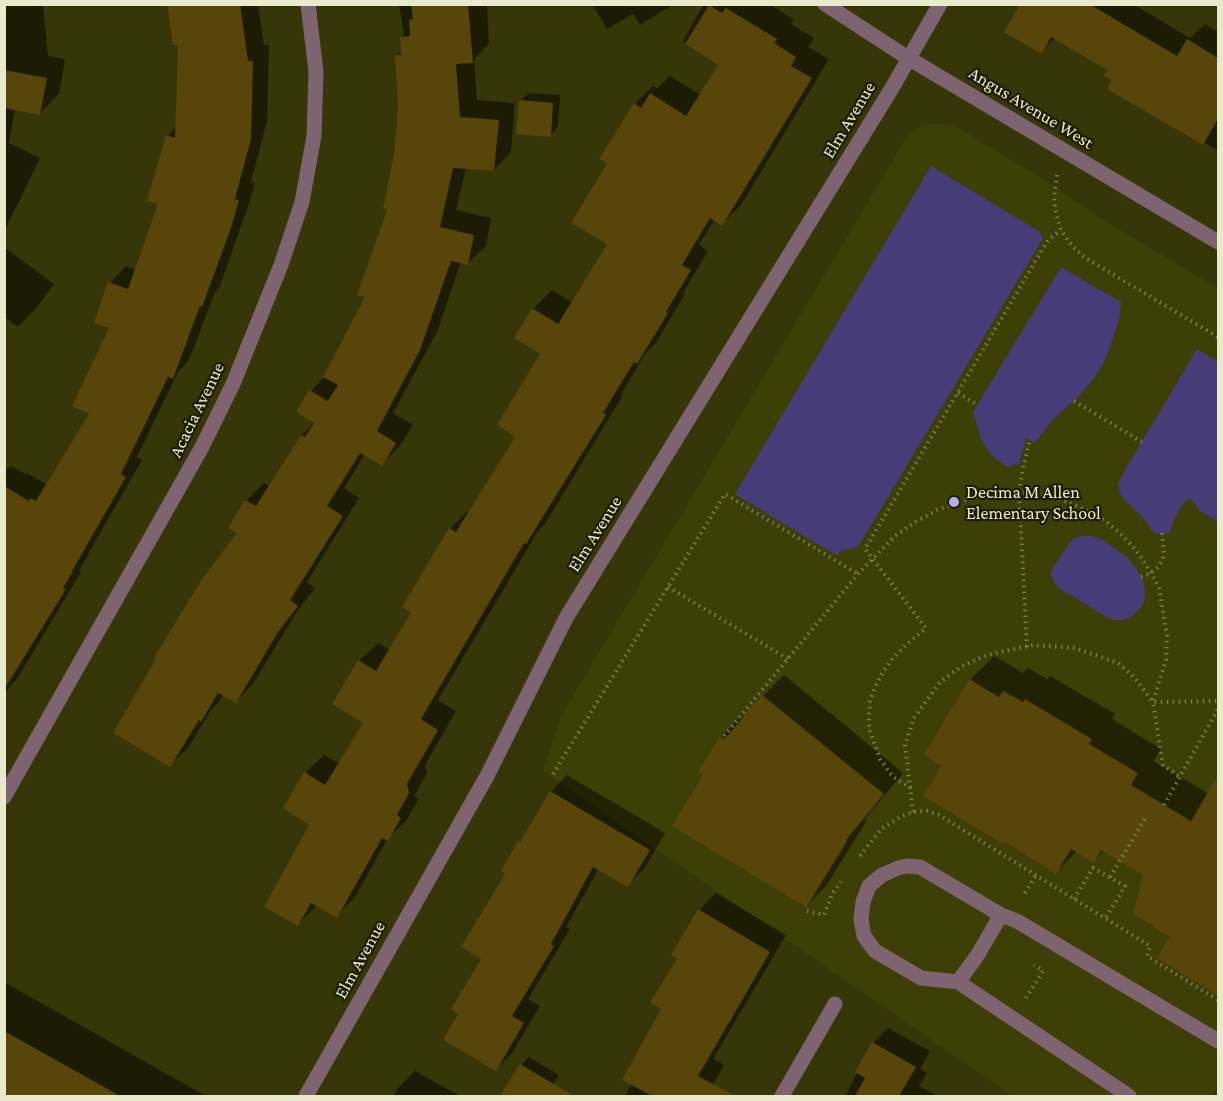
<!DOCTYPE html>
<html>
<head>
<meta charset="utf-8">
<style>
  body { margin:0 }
  #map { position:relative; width:1223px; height:1101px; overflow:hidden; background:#363608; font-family:"Crimson Pro",serif }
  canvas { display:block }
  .frame { position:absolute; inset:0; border:6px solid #e9eacc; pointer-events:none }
</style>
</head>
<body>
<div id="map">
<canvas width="1223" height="1101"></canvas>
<div class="frame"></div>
</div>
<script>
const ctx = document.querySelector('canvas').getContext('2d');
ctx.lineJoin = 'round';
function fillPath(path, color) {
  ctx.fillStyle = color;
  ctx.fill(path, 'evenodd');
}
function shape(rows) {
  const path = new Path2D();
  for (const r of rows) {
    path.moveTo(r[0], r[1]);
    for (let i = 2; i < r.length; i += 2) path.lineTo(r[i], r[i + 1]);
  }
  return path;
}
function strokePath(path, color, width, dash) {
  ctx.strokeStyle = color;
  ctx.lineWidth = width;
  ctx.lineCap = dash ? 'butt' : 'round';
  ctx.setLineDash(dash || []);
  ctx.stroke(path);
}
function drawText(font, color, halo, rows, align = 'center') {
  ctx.font = font + ' "Crimson Pro",serif';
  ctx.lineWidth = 4.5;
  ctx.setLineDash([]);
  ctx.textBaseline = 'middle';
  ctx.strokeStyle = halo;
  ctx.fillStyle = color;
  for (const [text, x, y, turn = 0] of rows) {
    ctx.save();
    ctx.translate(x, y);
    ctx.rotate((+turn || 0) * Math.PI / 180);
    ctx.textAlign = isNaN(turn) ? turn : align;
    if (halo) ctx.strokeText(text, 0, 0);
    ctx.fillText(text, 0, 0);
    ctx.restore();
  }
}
const built = shape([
  [938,123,956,126,1049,183,1100,218,1218,288,1218,1086,1212,1096,1012,1096,543,771,561,716,906,138,920,126]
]);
const green = shape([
  [931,166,1040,232,1043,238,858,547,840,551,837,556,735,494],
  [1061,267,1121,302,1119,319,1110,347,1102,366,1092,381,1079,396,1053,419,1035,443,1026,438,1019,465,1013,464,1010,468,1000,462,989,452,981,439,973,412],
  [1197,349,1218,362,1218,522,1200,511,1190,498,1182,505,1177,514,1173,522,1170,533,1154,534,1146,521,1121,496,1118,484,1122,475],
  [1081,536,1090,536,1101,539,1128,558,1137,570,1143,581,1145,592,1144,602,1139,610,1131,617,1122,620,1112,620,1060,589,1055,584,1051,576,1052,569,1071,541,1074,538]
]);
const shadow = shape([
  [4,4,43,4,48,56,65,59,59,94,40,113,15,109,9,143,40,158,4,232],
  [168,4,258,4,264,45,269,45,267,121,251,182,255,183,250,201,219,288,215,292,189,360,178,372,137,457,142,460,88,554,89,554,79,571,81,572,17,679,10,686,4,695,4,472,11,466,26,474,27,473,46,484,91,413,111,327,110,283,126,266,136,270,160,203,167,136,177,126,179,43],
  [399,4,487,4,489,44,474,59,477,100,515,103,511,152,494,170,466,168,456,210,491,218,486,246,468,263,461,262,437,332,393,413,413,425,399,447,381,465,365,454,344,488,359,498,307,582,315,588,296,613,253,684,236,701,223,694,219,702,211,710,188,748,170,765,239,533,246,501,264,483,270,487,302,435,315,422,298,411,311,391,325,376,368,297,389,209,396,155,400,105,396,56,402,50,401,38,404,34],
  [592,4,674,4,640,25,633,14,607,29],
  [704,4,770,4,794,20,791,24,814,38,808,47,829,59,741,205,722,224,715,219,699,245,708,251,683,293,685,294,656,343,645,354,621,394,623,395,545,524,538,531,438,700,456,711,425,765,427,773,414,796,419,799,406,821,388,838,355,897,336,916,317,905,298,924,311,824,305,773,324,755,340,764,365,722,359,661,378,643,390,650,413,612,450,529,469,510,471,511,517,436,542,353,516,337,534,308,552,290,573,303,609,244,609,163,635,104,653,86,657,88,670,76,701,95,720,64,683,41],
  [1022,4,1133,4,1190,38,1205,24,1218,32,1218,151,1204,142,1114,80,1110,70,1055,38,1041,52],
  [528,93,560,95,558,127,550,136,520,101],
  [4,247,54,284,37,307,18,327,4,317],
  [994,656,1023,673,1028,668,1047,679,1050,676,1115,714,1112,719,1161,749,1153,761,1209,794,1218,778,1218,994,1159,958,1172,936,1145,874,1104,850,1094,861,1077,851,1056,872,943,765,970,680],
  [784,675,903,773,865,819,867,820,826,886,806,906,705,775,721,737,741,716,744,718,763,696],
  [567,775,665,833,644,869,627,885,599,868,566,927,570,929,528,999,540,1006,512,1053,496,1069,460,1013,483,958,507,873,519,842,525,836,551,792],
  [716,893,786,935,713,1059,724,1065,706,1096,625,1096,632,1084,663,1008,679,958,699,910],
  [4,982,206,1096,4,1096],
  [888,1028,930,1051,920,1069,927,1073,919,1086,937,1096,845,1096,873,1043],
  [529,1057,559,1075,546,1096,506,1096,503,1095,521,1065],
  [415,1071,460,1096,393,1096,399,1087]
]);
const building = shape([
  [167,4,240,4,248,61,253,61,251,139,235,199,239,200,231,228,202,307,200,306,173,379,168,377,121,474,126,477,72,571,73,571,63,588,66,589,4,690,4,486,29,501,31,498,36,501,89,414,72,406,109,328,94,323,108,282,128,289,158,204,147,201,166,135,175,138,178,45,173,45],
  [411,4,468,4,473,63,456,64,460,117,499,120,494,171,453,168,440,227,474,235,468,265,451,261,420,350,377,431,396,443,382,466,360,453,327,506,343,516,290,600,298,606,278,632,236,703,218,693,201,722,199,720,170,767,113,733,156,659,154,658,202,579,237,533,228,528,245,500,256,506,301,435,305,437,314,423,296,412,309,390,328,401,338,385,323,377,365,297,357,295,387,210,383,209,394,154,398,105,395,55,401,55,400,37,410,36,409,20,413,19],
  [1020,4,1089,4,1177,56,1187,39,1218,58,1218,119,1203,145,1107,89,1112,80,1104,76,1107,70,1051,37,1042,54,1004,32],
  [709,5,722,13,726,8,777,39,774,43,796,57,791,66,812,78,722,226,710,218,682,265,691,270,666,312,668,313,637,364,634,362,603,413,606,415,526,544,524,543,421,719,438,730,407,784,409,793,397,815,401,818,388,841,382,838,337,918,311,903,298,926,264,907,309,825,283,808,304,772,325,785,363,723,332,704,358,660,376,671,411,613,402,607,449,528,456,532,515,437,497,425,540,354,514,338,532,308,558,324,607,244,571,223,607,163,599,159,634,103,641,108,650,93,686,116,718,65,685,44],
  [4,70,47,78,40,115,4,108],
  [519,100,553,103,551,137,516,134],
  [969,679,999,697,1003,691,1023,702,1025,699,1092,739,1089,744,1138,773,1131,785,1191,821,1218,775,1218,996,1157,958,1170,937,1133,914,1143,875,1101,850,1094,863,1071,849,1056,874,1005,842,1003,844,923,796,941,766,924,755],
  [762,695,884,794,846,840,847,841,806,908,800,902,799,903,672,826,703,775,698,772,720,736,725,739],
  [550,791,650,850,628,887,593,867,551,944,554,946,512,1016,524,1023,496,1071,443,1040,458,1014,451,1009,481,959,461,947,505,874,501,871,518,841,520,842],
  [698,909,770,952,698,1076,735,1096,652,1096,622,1080,661,1009,650,1003,677,959,671,955],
  [4,1031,120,1096,4,1096],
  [872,1042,916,1067,899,1096,855,1096,865,1078,855,1072],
  [520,1064,574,1096,500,1096]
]);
const path = shape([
  [1057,175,1054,197,1056,214,1061,230,1072,246,1084,257,1218,337],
  [958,393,978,405],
  [1074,401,1142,442],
  [1141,577,1151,573,1158,567,1162,561,1164,555,1162,533],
  [668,587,788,659],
  [1027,647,1019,492,1023,468,1030,440],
  [724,736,858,574,895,536,917,521,937,510,956,503,980,496,1003,491,1019,492,1040,494,1062,500,1086,510,1104,520,1121,534,1137,551,1151,573,1159,588,1167,635,1166,660,1153,702,1163,765,1180,777],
  [553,774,725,494,858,574],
  [911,788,893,777,880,759,869,729,869,715,870,701,875,687,883,672,893,658,905,646,926,628,865,549,1048,240,1061,230],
  [1164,805,1218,709],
  [913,812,905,745,914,718,940,682,962,666,987,655,1033,645,1075,648,1118,663,1135,678,1153,702,1218,701],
  [860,856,881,829,900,817,913,812,927,811,939,815,1150,946,1147,956,1218,1000],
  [1110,877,1146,817],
  [1025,893,1036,875],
  [1074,899,1093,868,1125,886,1105,919],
  [807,911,824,915,832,894,841,882],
  [1026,998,1043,971,1034,965]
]);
const service = shape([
  [958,982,977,956,1001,915],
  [1129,1096,958,982,921,978,875,951,864,936,861,919,863,902,869,886,882,875,898,868,907,866,920,867,1001,915,1017,921,1218,1041]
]);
const minor = shape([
  [825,4,908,58,1218,242],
  [4,797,202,447,233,384,281,265,302,202,314,136,316,72,308,4],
  [306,1096,487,776,566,618,892,88,940,4],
  [782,1096,835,1004]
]);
const markers = [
  [954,502,6,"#b5acf8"]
];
const streetNames = [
  ["Angus Avenue West",1031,108,31],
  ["Elm Avenue",849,120,-59],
  ["Acacia Avenue",197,410,-64],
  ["Elm Avenue",595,534,-58],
  ["Elm Avenue",360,960,-61]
];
const poiNames = [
  ["Decima M Allen",966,492],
  ["Elementary School",966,513]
];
fillPath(built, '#3e3e07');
fillPath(green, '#463c77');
fillPath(shadow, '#0007');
fillPath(building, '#584509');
strokePath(path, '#7b7b54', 4, [1.5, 4.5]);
strokePath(service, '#7d6470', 15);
strokePath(minor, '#7d6470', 15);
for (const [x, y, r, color] of markers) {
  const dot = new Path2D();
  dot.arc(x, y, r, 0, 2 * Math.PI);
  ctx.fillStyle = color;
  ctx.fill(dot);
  strokePath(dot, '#1d1d05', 2);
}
drawText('18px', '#e9eacc', '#1d1d05', streetNames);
drawText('18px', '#e9eacc', '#1d1d05', poiNames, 'left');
</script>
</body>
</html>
